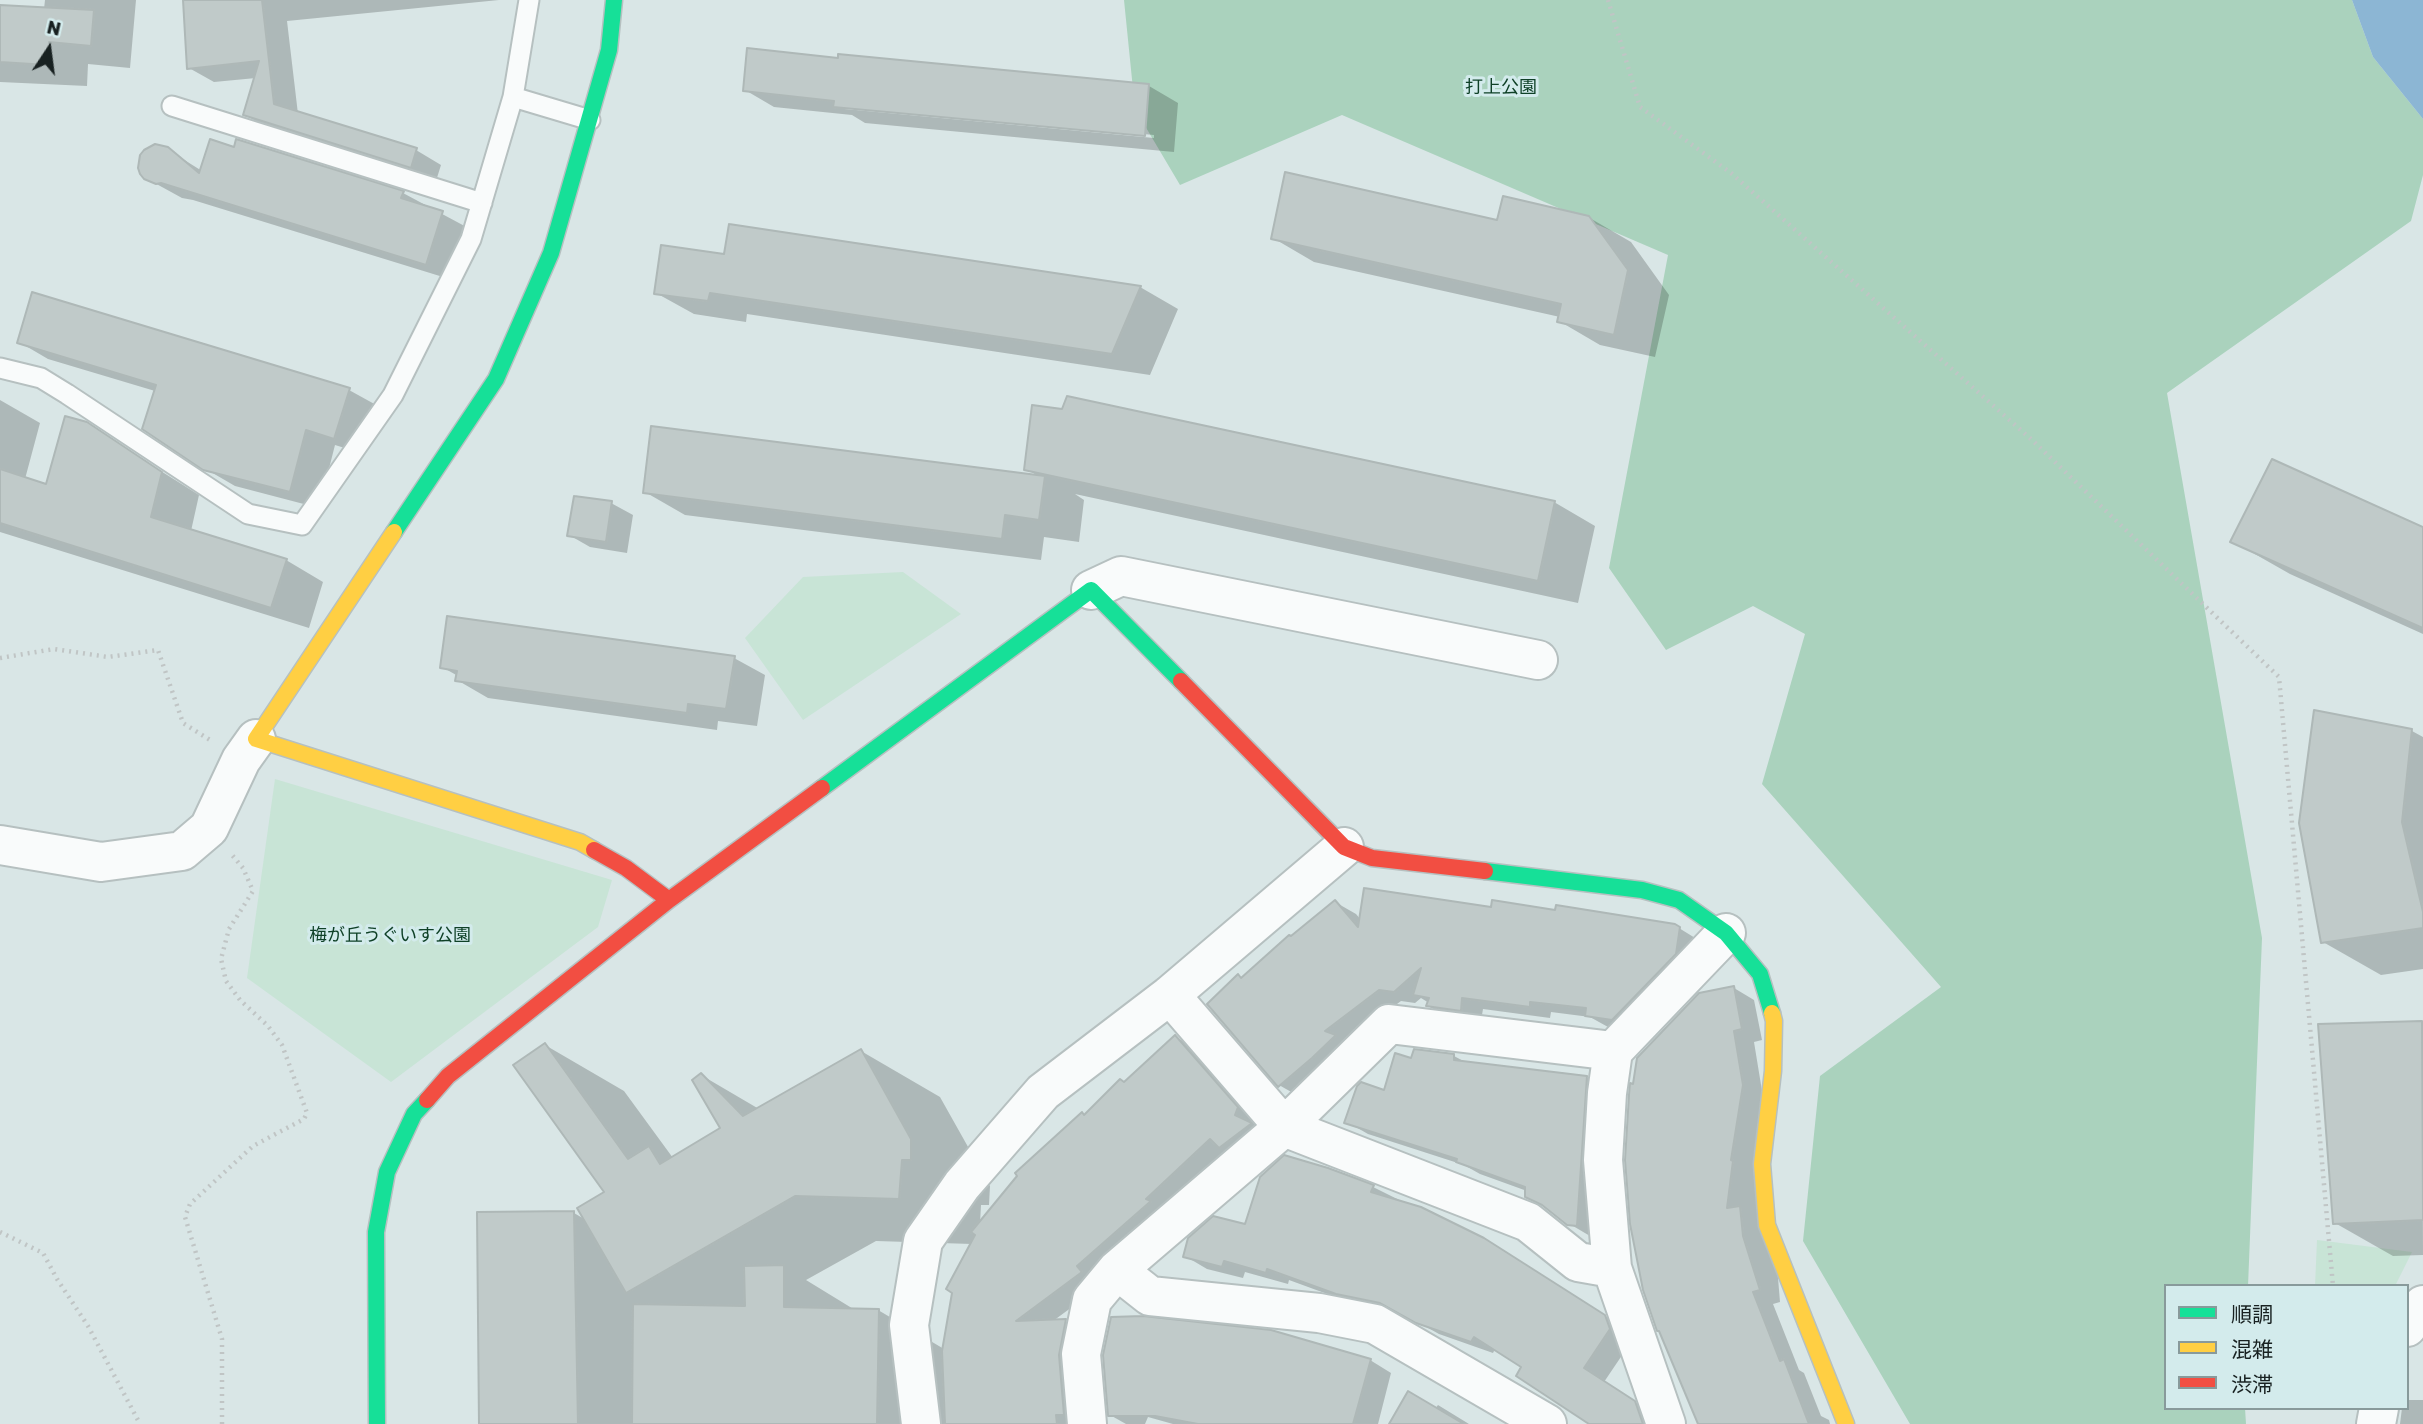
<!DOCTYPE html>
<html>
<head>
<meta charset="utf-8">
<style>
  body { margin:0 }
  #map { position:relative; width:2423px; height:1424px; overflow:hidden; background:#d9e6e6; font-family:Rubik,"Noto Sans JP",sans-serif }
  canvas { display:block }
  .legend { position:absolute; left:2164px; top:1284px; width:245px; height:126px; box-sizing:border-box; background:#d3ebec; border:2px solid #889a9b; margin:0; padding:9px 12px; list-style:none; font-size:21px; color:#182121 }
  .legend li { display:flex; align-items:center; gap:14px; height:35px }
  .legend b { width:35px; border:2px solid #889a9b }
  .north { position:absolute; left:14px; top:14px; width:70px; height:70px; -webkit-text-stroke:5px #d3ebec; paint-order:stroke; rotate:13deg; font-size:19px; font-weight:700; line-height:28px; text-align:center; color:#182121 }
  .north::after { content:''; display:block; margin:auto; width:24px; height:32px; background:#182121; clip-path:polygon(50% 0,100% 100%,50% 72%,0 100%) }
</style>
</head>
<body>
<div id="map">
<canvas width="2423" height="1424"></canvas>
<ul class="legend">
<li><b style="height:9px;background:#16e098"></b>順調</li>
<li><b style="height:9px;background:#ffcf43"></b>混雑</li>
<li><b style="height:9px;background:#f24e42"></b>渋滞</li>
</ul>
<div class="north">N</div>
</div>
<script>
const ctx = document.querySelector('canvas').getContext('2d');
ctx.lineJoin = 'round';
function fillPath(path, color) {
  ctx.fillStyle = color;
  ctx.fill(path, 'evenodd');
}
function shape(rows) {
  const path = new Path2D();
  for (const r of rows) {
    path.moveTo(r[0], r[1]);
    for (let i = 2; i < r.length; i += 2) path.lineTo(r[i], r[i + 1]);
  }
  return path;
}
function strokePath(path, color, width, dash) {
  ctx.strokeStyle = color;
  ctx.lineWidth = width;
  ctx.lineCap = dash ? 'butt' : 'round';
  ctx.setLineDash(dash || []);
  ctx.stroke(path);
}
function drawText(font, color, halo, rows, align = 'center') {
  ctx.font = font + ' Rubik,"Noto Sans JP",sans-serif';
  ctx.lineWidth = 6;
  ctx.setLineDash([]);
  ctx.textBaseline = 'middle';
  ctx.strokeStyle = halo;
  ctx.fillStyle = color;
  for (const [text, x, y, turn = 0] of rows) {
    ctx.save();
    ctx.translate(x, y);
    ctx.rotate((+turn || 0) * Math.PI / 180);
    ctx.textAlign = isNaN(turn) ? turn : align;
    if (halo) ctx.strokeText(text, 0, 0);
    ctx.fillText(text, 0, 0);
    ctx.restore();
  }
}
const green = shape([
  [903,572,961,614,803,720,745,638,803,577],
  [275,779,612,880,598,927,391,1082,247,978],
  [2317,1240,2412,1252,2395,1286,2315,1286]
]);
const forest = shape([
  [1124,0,2352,0,2373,57,2423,119,2423,175,2411,221,2167,393,2262,938,2248,1286,2166,1286,2166,1408,2245,1408,2246,1424,1910,1424,1803,1241,1820,1076,1941,987,1762,784,1805,634,1753,606,1666,650,1609,568,1668,255,1342,115,1180,185,1135,109]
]);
const water = shape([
  [2352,0,2423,0,2423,119,2373,57]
]);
const shadow = shape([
  [45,0,136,0,130,68,88,64,87,86,0,82,0,6,44,9],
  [185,0,499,0,287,21,298,114,416,150,441,165,436,181,270,129,245,115,256,78,214,82,189,68],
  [1149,86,1178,103,1174,152,865,123,852,115,774,107,745,90],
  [841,106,1154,135,1154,138,845,109],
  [162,146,202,171,403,193,472,230,456,281,193,200,182,198,151,181],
  [1588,217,1631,242,1669,295,1655,357,1600,345,1559,321,1560,317,1314,262,1273,238],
  [1140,287,1178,309,1150,375,747,314,746,322,694,314,656,293],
  [19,342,349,390,378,406,364,454,335,445,319,508,235,486,204,468,155,391,48,359],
  [0,400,40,423,25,479,48,486,86,424,199,495,191,531,286,560,323,582,309,628,0,532],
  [1063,411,1554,502,1595,526,1578,603,1075,494,1084,500,1079,542,1044,537,1041,560,685,515,645,492,1040,477,1026,469],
  [611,503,633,515,627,553,590,547,569,535],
  [2423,529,2423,634,2290,574,2232,541],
  [734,658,765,675,757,726,718,721,717,730,488,698,457,680,458,676,442,667],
  [2412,731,2423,737,2423,969,2381,975,2323,942],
  [1335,902,1356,914,1361,920,1493,909,1674,925,1700,941,1634,1031,1608,1027,1590,1017,1551,1012,1550,1018,1483,1009,1481,1021,1449,1018,1428,1006,1429,1003,1421,998,1415,1003,1401,1001,1346,1042,1300,1097,1279,1085,1243,979],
  [1734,988,1754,1000,1762,1040,1754,1042,1763,1097,1780,1302,1773,1304,1799,1370,1804,1373,1821,1416,1829,1420,1830,1424,1700,1424,1662,1331],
  [2422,1022,2423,1255,2393,1256,2335,1223],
  [1176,1037,1197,1049,1258,1120,1256,1127,1102,1285,1053,1321,1065,1321,1086,1333,1085,1424,481,1424,574,1213,586,1220,606,1192,545,1045,624,1091,673,1158,723,1128,701,1075,759,1109,861,1051,940,1097,990,1186,989,1205,981,1205,980,1224,1086,1117],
  [876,1241,972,1244,954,1292,944,1349,878,1310,855,1310,806,1280],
  [1454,1056,1467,1063,1587,1078,1608,1091,1598,1237,1590,1236,1568,1223,1551,1210,1526,1196,1527,1191,1480,1174,1464,1165,1368,1134,1347,1122,1385,1092,1412,1060],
  [1373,1187,1506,1253,1626,1329,1631,1342,1604,1382,1656,1415,1659,1424,1595,1424,1523,1367,1495,1349,1493,1353,1439,1334,1403,1314,1360,1306,1289,1280,1288,1284,1245,1272,1243,1278,1207,1269,1185,1256,1246,1227],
  [1370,1360,1391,1373,1378,1424,1173,1424,1148,1417,1145,1424,1126,1424,1110,1415],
  [2407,1400,2423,1400,2423,1424,2400,1424,2402,1408,2407,1408],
  [1438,1405,1469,1424,1391,1424,1435,1409]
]);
const building = shape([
  [183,0,262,0,274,104,417,148,411,168,243,115,259,61,187,69,183,0],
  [0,5,94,10,91,46,49,42,48,65,0,62,0,5],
  [747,48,838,58,838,54,1149,84,1145,136,833,107,834,101,743,91,747,48],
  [210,139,234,147,236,139,404,191,401,198,443,211,426,265,161,183,156,184,144,179,140,174,138,168,140,155,144,150,155,144,168,147,199,173,210,139],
  [1285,172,1497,220,1503,196,1589,216,1628,270,1614,335,1557,322,1561,304,1271,239,1285,172],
  [729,224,1141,286,1112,354,710,293,708,301,654,294,661,245,724,254,729,224],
  [32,292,350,388,334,439,306,430,290,492,203,470,142,429,156,385,17,343,32,292],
  [1067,396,1555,501,1538,581,1024,470,1032,405,1062,409,1067,396],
  [65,416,87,422,162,472,151,517,287,559,271,608,0,523,0,469,46,484,65,416],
  [651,426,1045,476,1039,520,1005,515,1002,539,643,493,651,426],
  [2272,459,2423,527,2423,628,2230,542,2272,459],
  [574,496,612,501,606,542,567,536,574,496],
  [447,616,735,656,726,709,688,704,687,713,455,681,457,671,440,668,447,616],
  [2314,710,2412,729,2402,822,2423,912,2423,928,2321,943,2299,823,2314,710],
  [1364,888,1491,907,1492,900,1555,910,1556,905,1675,924,1680,927,1676,954,1612,1020,1585,1016,1586,1008,1530,1002,1530,1007,1462,998,1461,1011,1426,1006,1429,998,1413,995,1421,968,1394,992,1379,990,1325,1031,1336,1035,1312,1058,1278,1087,1207,1004,1238,974,1241,978,1289,935,1291,936,1335,900,1358,927,1364,888],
  [1734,986,1742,1029,1734,1031,1743,1085,1731,1160,1733,1161,1727,1208,1740,1206,1743,1236,1760,1290,1753,1292,1780,1361,1784,1359,1809,1424,1698,1424,1659,1331,1657,1331,1643,1290,1630,1224,1625,1160,1629,1095,1630,1083,1633,1084,1637,1058,1699,993,1734,986],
  [2422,1021,2423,1220,2333,1224,2318,1024,2422,1021],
  [1175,1035,1238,1107,1235,1115,1252,1123,1219,1148,1210,1139,1146,1199,1151,1201,1077,1266,1082,1272,1016,1321,1066,1319,1059,1355,1064,1415,1056,1415,1057,1424,945,1424,942,1351,952,1293,946,1289,975,1235,971,1232,1017,1176,1015,1173,1082,1112,1084,1115,1120,1079,1124,1082,1175,1035],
  [545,1043,628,1159,649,1146,660,1164,720,1128,692,1080,701,1073,743,1116,861,1049,911,1139,911,1160,902,1160,899,1199,795,1196,626,1293,577,1208,604,1192,513,1065,545,1043],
  [1414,1049,1454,1054,1454,1060,1587,1076,1577,1226,1567,1225,1542,1205,1525,1197,1525,1187,1456,1162,1457,1159,1344,1123,1357,1086,1361,1082,1384,1090,1395,1053,1411,1058,1414,1049],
  [1284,1155,1328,1168,1374,1185,1371,1192,1421,1207,1484,1238,1605,1315,1610,1329,1584,1368,1635,1401,1643,1424,1589,1424,1516,1376,1521,1367,1474,1337,1471,1342,1416,1323,1380,1303,1336,1294,1267,1269,1266,1273,1224,1261,1222,1267,1183,1257,1188,1238,1213,1216,1245,1224,1260,1177,1284,1155],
  [574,1211,578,1424,479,1424,477,1212,574,1211],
  [784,1265,784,1307,879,1309,877,1424,632,1424,633,1304,745,1306,744,1266,784,1265],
  [1143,1316,1271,1330,1371,1359,1353,1424,1198,1424,1155,1416,1108,1416,1103,1355,1111,1317,1143,1316],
  [1408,1391,1464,1424,1389,1424,1408,1391]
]);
const path = shape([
  [1608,0,1640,107,1731,173,2032,440,2279,677,2333,1286],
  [0,658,54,649,108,657,158,650,183,723,210,740],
  [0,1232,43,1253,57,1279,88,1326,140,1424],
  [222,1424,222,1339,185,1217,190,1204,253,1146,304,1119,307,1113,282,1045,268,1026,240,1000,226,981,221,959,229,929,253,891,243,868,232,855]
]);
const lane = shape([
  [513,97,590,120],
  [172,106,482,203],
  [0,368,41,378,67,394,248,514,302,525,393,395,471,239,513,97,529,0]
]);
const street = shape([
  [1091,590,1121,576,1538,660],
  [0,845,101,862,182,851,209,828,241,760,256,739],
  [1170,995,1284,1127,1528,1222,1578,1262,1612,1268],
  [1117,1270,1150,1296,1319,1313,1375,1324,1547,1424],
  [2407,1327,2423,1305],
  [921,1424,909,1325,923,1241,962,1185,1043,1092,1170,995,1344,847],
  [1087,1424,1081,1354,1092,1300,1117,1270,1284,1127,1389,1024,1613,1051],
  [1666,1424,1612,1268,1603,1160,1607,1093,1613,1051,1726,933],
  [2376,1424,2379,1408]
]);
const fast = shape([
  [394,532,496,379,551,253,609,50,614,0],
  [822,788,1091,590,1181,681],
  [1485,871,1642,890,1679,900,1726,933,1760,974,1772,1013],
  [377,1424,376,1232,387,1172,414,1114,427,1100]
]);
const slow = shape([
  [394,532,256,739,580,842,594,850],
  [1772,1013,1774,1021,1773,1071,1762,1164,1767,1225,1846,1424]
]);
const jam = shape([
  [1181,681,1344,847,1372,858,1485,871],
  [594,850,626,868,669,900],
  [427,1100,448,1076,669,900,822,788]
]);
const parkNames = [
  ["打上公園",1501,88],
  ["梅が丘うぐいす公園",390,936]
];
fillPath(green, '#c8e4d6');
fillPath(forest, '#aad2bd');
fillPath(water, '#8cb6d4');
fillPath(shadow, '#0003');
fillPath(building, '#c0cac9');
strokePath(building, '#aeb8b7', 2);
strokePath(lane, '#b6c0c0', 23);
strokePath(street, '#b6c0c0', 42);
strokePath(fast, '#b6c0c0', 19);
strokePath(slow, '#b6c0c0', 19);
strokePath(jam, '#b6c0c0', 19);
strokePath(path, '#c0c5c5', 4.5, [2, 5]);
strokePath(lane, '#f9fbfb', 19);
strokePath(street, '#f9fbfb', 38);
strokePath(fast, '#16e098', 16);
strokePath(slow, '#ffcf43', 16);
strokePath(jam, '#f24e42', 16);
drawText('18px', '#0f4127', '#d3ebec', parkNames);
</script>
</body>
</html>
